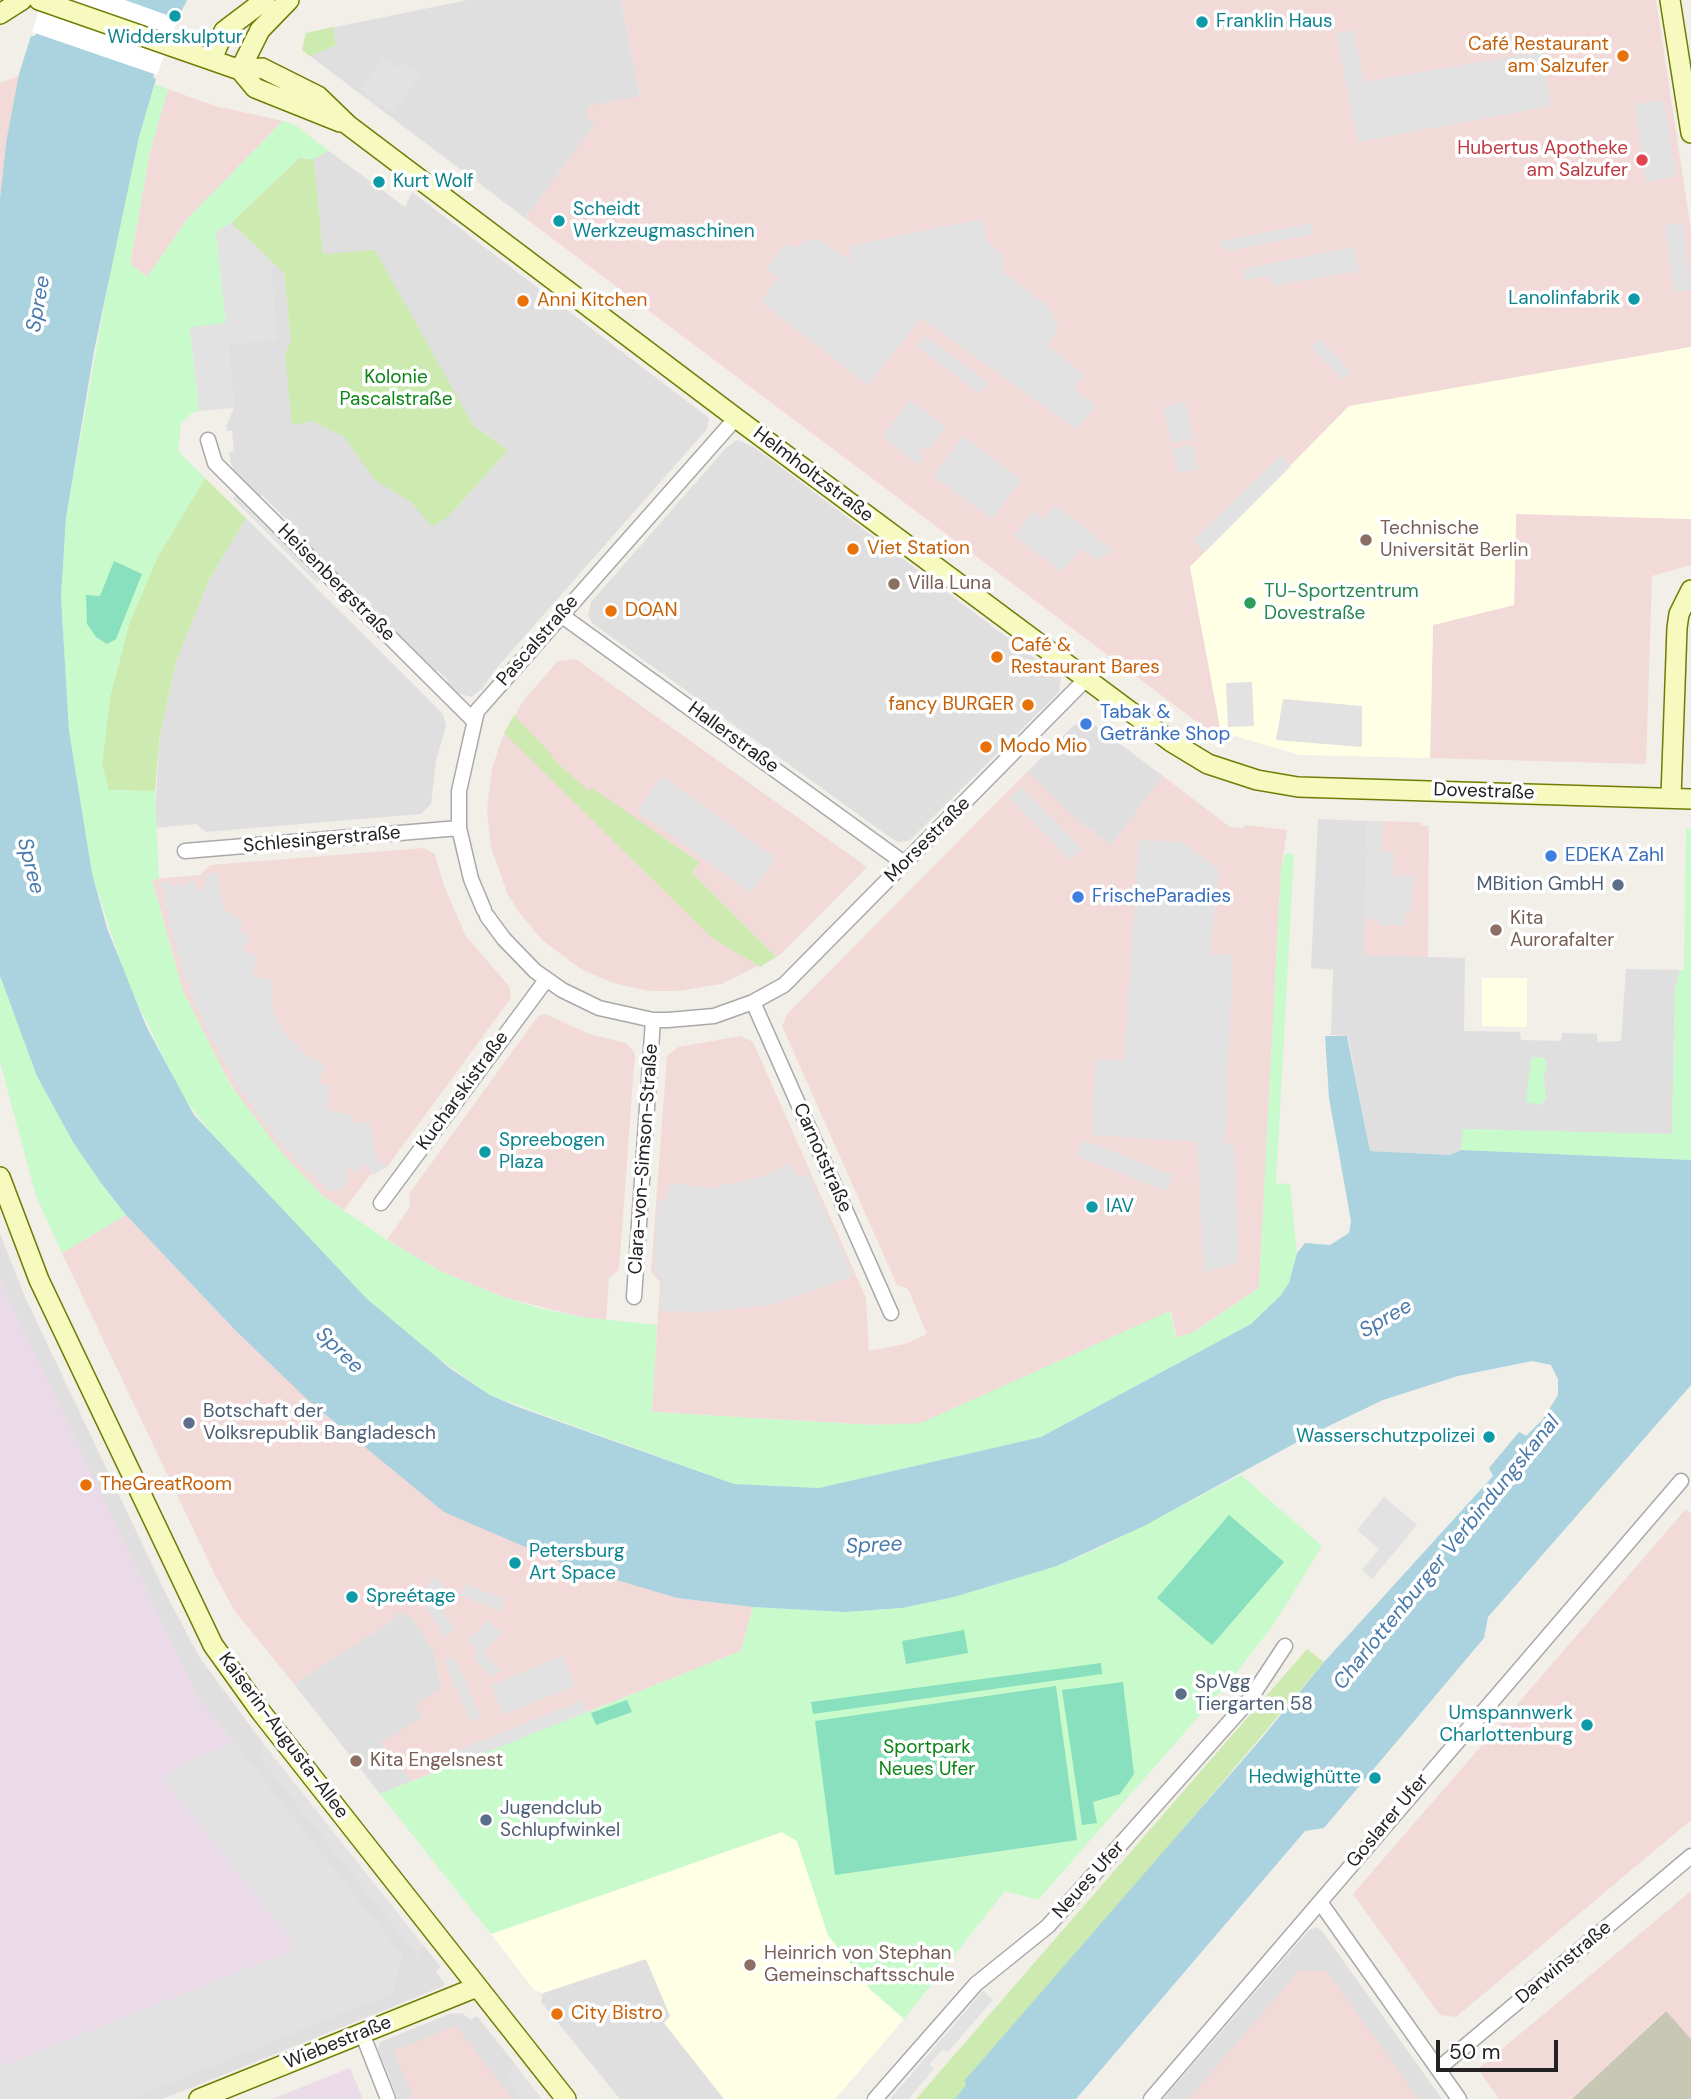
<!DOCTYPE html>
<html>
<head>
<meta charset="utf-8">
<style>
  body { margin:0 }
  #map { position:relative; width:1691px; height:2099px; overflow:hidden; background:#f2efe9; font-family:"DM Sans",sans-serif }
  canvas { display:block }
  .scale { position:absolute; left:1436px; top:2040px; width:122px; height:32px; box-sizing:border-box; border:4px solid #222; border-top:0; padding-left:9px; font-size:21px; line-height:24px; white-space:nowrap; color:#222; -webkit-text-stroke:5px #fff; paint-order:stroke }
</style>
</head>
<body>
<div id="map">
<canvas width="1691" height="2099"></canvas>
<div class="scale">50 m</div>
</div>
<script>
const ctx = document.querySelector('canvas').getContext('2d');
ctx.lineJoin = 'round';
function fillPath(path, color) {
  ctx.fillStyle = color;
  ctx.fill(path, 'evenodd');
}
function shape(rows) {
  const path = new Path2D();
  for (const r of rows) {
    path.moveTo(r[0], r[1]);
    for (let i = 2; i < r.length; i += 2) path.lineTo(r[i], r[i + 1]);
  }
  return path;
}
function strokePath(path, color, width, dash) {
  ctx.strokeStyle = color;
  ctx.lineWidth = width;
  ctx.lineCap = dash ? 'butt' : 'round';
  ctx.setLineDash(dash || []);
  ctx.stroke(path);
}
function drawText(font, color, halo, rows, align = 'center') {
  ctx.font = font + ' "DM Sans",sans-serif';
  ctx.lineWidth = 7;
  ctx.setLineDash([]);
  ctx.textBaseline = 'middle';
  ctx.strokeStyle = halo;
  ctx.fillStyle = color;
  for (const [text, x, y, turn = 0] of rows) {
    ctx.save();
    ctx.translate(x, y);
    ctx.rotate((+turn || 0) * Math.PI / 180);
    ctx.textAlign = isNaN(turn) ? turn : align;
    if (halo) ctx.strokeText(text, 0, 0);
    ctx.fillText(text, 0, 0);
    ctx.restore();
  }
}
const residential = shape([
  [468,0,621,0,640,96,595,124,525,218,302,50,306,33],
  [329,151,405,207,412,192,709,418,707,429,494,671,482,689,471,697,454,692,445,684,448,680,437,670,434,673,376,609,373,612,369,608,372,604,361,594,358,597,331,571,294,528,291,531,288,527,291,524,262,495,258,498,241,481,231,464,229,452,234,451,232,431,227,431,226,426,234,408,226,324,231,223,284,273,291,341,449,516,508,450,473,425,323,254,314,159],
  [737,440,754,447,1061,678,1059,692,909,841,898,842,891,838,592,623,588,615,591,602,727,447],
  [246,518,443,714,446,726,436,761,431,804,421,814,206,832,196,824,154,828,160,735,176,662,209,580],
  [1092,723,1163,776,1111,845,1075,818,1028,771,1074,725],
  [1318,819,1368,821,1364,955,1465,958,1464,1031,1520,1032,1521,1040,1561,1041,1562,1033,1597,1034,1597,1042,1621,1041,1626,969,1680,970,1675,988,1672,1135,1464,1129,1461,1150,1450,1155,1370,1151,1348,1036,1331,1035,1333,970,1311,968],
  [0,1233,24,1295,168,1598,200,1658,263,1743,260,1757,418,1956,420,1946,423,1945,441,1967,436,1971,444,1983,444,1986,163,2099,128,2099,392,1993,402,1956,197,1696,7,1297,0,1279],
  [397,1611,412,1618,434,1652,441,1688,423,1717,387,1741,386,1747,412,1781,380,1794,294,1684,393,1620],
  [1316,1927,1322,1931,1442,2099,1163,2099,1309,1930],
  [646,1959,671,2016,665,2023,724,2099,620,2099,541,2002,543,1993],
  [462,2013,471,2020,477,2016,515,2064,508,2078,525,2099,398,2099,378,2049,380,2042,449,2014]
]);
const commercial = shape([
  [621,0,1656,0,1691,230,1691,347,1350,409,1190,567,1221,732,1205,728,525,218,595,124,585,116,589,106,640,96],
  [21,75,6,143,0,199,0,83],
  [168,89,215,106,283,121,188,218,148,277,130,265,150,152],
  [1516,513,1691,519,1691,565,1652,576,1646,764,1430,758,1433,625,1514,605],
  [576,659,867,867,780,955,721,984,678,991,650,991,616,984,582,970,542,940,519,912,508,895,491,848,487,810,492,769,501,741,523,701,558,661],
  [1028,771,1075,818,1111,845,1163,776,1230,827,1242,828,1246,825,1287,830,1281,869,1259,1288,1194,1332,1177,1339,1171,1311,921,1424,873,1425,652,1412,660,1282,651,1272,667,1056,678,1047,741,1036,753,1042,866,1298,869,1351,905,1344,927,1334,908,1289,897,1285,782,1026,788,1013],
  [1368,821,1420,822,1421,826,1429,826,1428,957,1364,955],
  [424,848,435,854,444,886,466,936,509,986,511,998,387,1167,370,1175,344,1210,324,1197,280,1152,248,1111,215,1058,183,991,152,879,200,875,210,865],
  [546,1014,589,1034,626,1043,635,1053,619,1270,609,1278,606,1320,581,1317,503,1297,440,1271,387,1240,410,1207,409,1194,538,1016],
  [126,1215,235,1330,358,1443,677,1598,753,1607,741,1651,412,1781,380,1743,423,1717,415,1705,441,1688,434,1652,412,1618,397,1611,393,1620,294,1684,234,1610,216,1577,62,1253],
  [1686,1509,1691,1514,1691,1820,1456,2017,1440,2015,1353,1894],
  [1691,1891,1691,2039,1665,2011,1572,2099,1499,2099,1478,2069],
  [1299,1971,1327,1971,1419,2099,1188,2099],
  [456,2025,472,2046,513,2099,413,2099,394,2051]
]);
const industrial = shape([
  [0,1279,197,1696,402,1956,392,1993,128,2099,0,2099],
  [350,2068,363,2099,272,2099]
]);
const education = shape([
  [1691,347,1691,519,1516,514,1514,605,1433,625,1430,758,1300,755,1221,732,1190,567,1349,406],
  [1482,978,1527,978,1527,1027,1482,1026],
  [781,1832,797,1841,828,1935,871,1990,904,2019,835,2099,724,2099,664,2023,670,2016,646,1959,543,1993,534,1990,491,1934]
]);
const construction = shape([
  [1666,2011,1691,2039,1691,2099,1572,2099]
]);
const grass = shape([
  [333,27,336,45,310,56,302,50,306,33],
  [299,158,314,159,323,254,375,250,473,425,508,450,449,516,432,527,411,502,375,480,344,437,313,421,292,425,285,354,291,341,284,273,231,223],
  [205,478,246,518,209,580,176,662,160,735,155,791,108,790,102,763,110,697,129,624,158,556],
  [514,715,553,756,552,758,589,791,592,788,699,862,692,873,776,957,760,967,711,937,504,733],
  [1307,1649,1324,1662,955,2099,916,2099]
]);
const park = shape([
  [155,84,168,89,150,152,130,264,147,277,188,218,283,121,297,126,329,151,314,159,299,158,231,223,216,232,226,324,190,328,199,411,193,412,181,424,178,451,205,478,158,556,129,624,110,697,102,763,109,790,155,791,159,879,152,880,183,991,230,1084,281,1152,324,1197,387,1240,440,1271,503,1297,539,1308,581,1317,657,1325,652,1412,873,1425,921,1423,1170,1311,1176,1338,1194,1332,1259,1288,1281,868,1285,854,1294,854,1276,1183,1290,1184,1297,1253,1289,1283,1281,1295,1251,1324,1041,1437,819,1488,734,1484,490,1395,409,1337,367,1299,223,1149,181,1094,126,979,92,873,69,731,61,597,66,518,114,252,139,137],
  [1686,829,1691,829,1691,1160,1461,1150,1463,1129,1672,1134,1675,988,1680,970,1684,970],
  [0,976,12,1010,101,1183,126,1215,62,1253,36,1196,0,1062],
  [1531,1057,1544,1058,1547,1064,1544,1076,1546,1099,1541,1105,1526,1102],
  [1241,1475,1322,1546,1274,1624,1229,1682,1038,1900,1005,1891,904,2019,871,1990,828,1935,797,1841,782,1832,491,1934,380,1794,741,1651,753,1607,844,1612,902,1608,954,1597,1057,1566,1104,1546]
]);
const pitch = shape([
  [114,561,142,574,116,639,107,644,96,637,87,624,86,595,100,596],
  [1229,1515,1284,1562,1212,1645,1157,1598],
  [964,1630,968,1653,906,1664,902,1641],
  [1101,1663,1102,1674,813,1714,811,1702],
  [1123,1682,1134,1774,1120,1794,1093,1802,1097,1823,1082,1825,1062,1690],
  [1056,1686,1077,1840,835,1875,815,1721],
  [627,1700,632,1712,596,1725,591,1713]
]);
const parking = shape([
  [1353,30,1364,82,1543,51,1551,106,1358,142,1336,33],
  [384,58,398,68,402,63,420,76,392,113,360,89],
  [1664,100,1676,176,1646,182,1635,104],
  [982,219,987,242,1002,254,1003,272,1048,306,1059,328,1047,345,1085,375,1074,389,1096,405,1077,430,921,318,868,385,761,302,778,278,767,268,784,244,797,248,802,242,817,238,851,261,849,246],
  [231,223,271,261,277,340,228,344,234,408,199,411,190,327,226,323,216,232],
  [1312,223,1314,234,1228,251,1217,242],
  [1682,223,1691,290,1674,292,1665,225],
  [1353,247,1360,271,1272,286,1270,276,1246,280,1243,269],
  [925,336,989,383,980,394,916,346],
  [1320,339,1351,372,1342,380,1311,347],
  [910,400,946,427,929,450,923,446,919,451,924,456,918,464,882,437],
  [1185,402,1193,438,1171,443,1163,407],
  [963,436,1021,480,992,519,933,476],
  [1193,445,1198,469,1178,473,1172,449],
  [1281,455,1291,466,1205,552,1193,541],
  [236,495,321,579,317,583,233,499],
  [1055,505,1113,550,1098,560,1081,548,1062,572,1014,536,1033,511,1044,519],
  [1252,682,1254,726,1228,727,1226,683],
  [1283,699,1362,706,1362,747,1276,740],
  [662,776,776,858,751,893,637,811],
  [1021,787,1082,849,1071,861,1009,798],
  [1368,821,1383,821,1382,851,1394,852,1393,875,1414,876,1411,911,1405,911,1405,925,1379,925,1378,919,1366,919],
  [1139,840,1183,842,1219,870,1210,954,1233,955,1225,1143,1234,1144,1239,1262,1204,1273,1197,1142,1093,1135,1095,1059,1124,1061],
  [217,872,224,909,243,922,239,930,249,936,243,950,257,956,252,977,271,980,273,1010,283,1031,306,1055,325,1064,319,1082,330,1086,326,1110,351,1115,352,1123,370,1121,376,1158,387,1167,375,1174,361,1163,359,1173,348,1168,347,1181,342,1189,326,1191,324,1185,315,1181,314,1175,304,1171,303,1165,298,1165,297,1159,293,1159,293,1154,283,1149,283,1143,278,1143,273,1132,269,1131,269,1126,264,1126,265,1120,260,1119,260,1115,255,1114,252,1103,247,1103,247,1096,239,1090,239,1084,235,1084,235,1078,231,1077,228,1066,224,1065,224,1059,220,1058,217,1045,213,1045,213,1040,209,1038,211,1033,206,1032,207,1027,203,1025,201,1013,194,1005,195,999,188,991,191,985,184,978,181,957,177,955,177,943,173,942,173,930,169,927,171,922,167,920,169,909,164,906,166,894,160,885,164,880,173,886,183,884,184,888,192,879,199,892,206,884,205,875],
  [1083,1140,1173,1175,1166,1191,1077,1156],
  [789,1163,799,1177,808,1174,853,1276,774,1304,706,1312,660,1311,662,1282,654,1271,658,1200,667,1201,669,1183,717,1189,719,1186,761,1177],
  [1384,1497,1417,1525,1372,1579,1362,1570,1379,1549,1357,1530],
  [432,1577,444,1584,437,1599,455,1631,444,1637,422,1599],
  [465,1584,505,1599,500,1611,460,1595],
  [488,1620,502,1633,483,1653,501,1670,492,1677,473,1658,478,1651,468,1641],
  [562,1656,575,1686,503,1715,491,1685],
  [455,1657,481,1717,471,1722,444,1661],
  [583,1700,587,1712,472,1758,470,1754,465,1756,466,1760,451,1766,446,1755],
  [234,1743,402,1956,392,1993,128,2099,0,2099,0,2067,291,1951,291,1939,164,1779,186,1761],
  [263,1743,423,1945,420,1946,418,1957,260,1757],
  [983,1991,993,2000,948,2052,943,2049,930,2064,934,2069,908,2099,890,2099],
  [515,2064,542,2099,525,2099,508,2078]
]);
const water = shape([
  [49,0,187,0,180,14,176,13,153,77,156,79,139,137,94,351,66,518,61,597,69,731,92,873,107,928,147,1028,194,1115,367,1299,451,1369,490,1395,518,1407,734,1484,819,1488,1041,1437,1251,1324,1281,1295,1289,1283,1297,1253,1305,1243,1330,1245,1349,1233,1351,1221,1329,1098,1325,1036,1347,1036,1370,1151,1450,1155,1461,1150,1691,1160,1691,1385,1488,1617,1484,1638,1324,1828,1305,1831,1076,2099,955,2099,966,2085,965,2080,1261,1739,1324,1662,1493,1476,1489,1468,1519,1432,1526,1436,1543,1419,1558,1395,1558,1379,1551,1365,1532,1361,1458,1376,1383,1400,1310,1435,1144,1526,1057,1566,954,1597,902,1608,844,1612,753,1607,677,1598,567,1565,444,1512,309,1401,235,1330,126,1215,101,1183,73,1142,37,1076,0,976,0,199,6,143,19,74,31,36,35,36]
]);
const pier = shape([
  [42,0,125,0,178,19,157,75,32,32]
]);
const street = shape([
  [208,440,215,463,473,720],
  [561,615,904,863],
  [185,851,459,828],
  [484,910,471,879,459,828,459,791,477,711,736,418],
  [487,916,504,939,535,971,562,990,599,1008,653,1020,668,1020,714,1016,753,1002,784,985,1086,679],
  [753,1002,891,1313],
  [381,1203,546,980],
  [634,1297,653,1020],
  [1320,1902,1459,2099],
  [362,2033,388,2099],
  [1438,2069,1691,1856],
  [875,2099,976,1984,1048,1926,1250,1699,1285,1646],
  [1151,2099,1681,1481]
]);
const secondary = shape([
  [39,0,240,70,262,68,318,96,348,125,736,418,1170,741,1208,764,1257,780,1298,787,1691,799],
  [1670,0,1691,133],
  [0,14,22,0],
  [212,59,224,31,265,0],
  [240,70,255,88,340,122],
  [240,70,260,30,289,0],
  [1671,797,1677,628,1679,614,1691,590],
  [0,1177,39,1280,213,1645,261,1712,566,2099],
  [199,2099,477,1987]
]);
const markers = [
  [175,16,7,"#0f9aa8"],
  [1202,22,7,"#0f9aa8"],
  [1623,56,7,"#e8710a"],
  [1642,160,7,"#e0444e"],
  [379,182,7,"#0f9aa8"],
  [559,221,7,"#0f9aa8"],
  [1634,299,7,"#0f9aa8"],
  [523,301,7,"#e8710a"],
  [1366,540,7,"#8d6e63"],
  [853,549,7,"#e8710a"],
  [894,584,7,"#8d6e63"],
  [1250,603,7,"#2e9e5b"],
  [611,611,7,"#e8710a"],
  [997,657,7,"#e8710a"],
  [1028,705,7,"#e8710a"],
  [1086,724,7,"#3f7fe0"],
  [986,747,7,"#e8710a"],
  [1551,856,7,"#3f7fe0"],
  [1618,885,7,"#5c6f8a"],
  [1078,897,7,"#3f7fe0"],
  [1496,930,7,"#8d6e63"],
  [485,1152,7,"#0f9aa8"],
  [1092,1207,7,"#0f9aa8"],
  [189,1423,7,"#5c6f8a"],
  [1489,1437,7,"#0f9aa8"],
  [86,1485,7,"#e8710a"],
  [515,1563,7,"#0f9aa8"],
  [352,1597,7,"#0f9aa8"],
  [1181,1694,7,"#5c6f8a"],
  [1587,1725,7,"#0f9aa8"],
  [356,1761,7,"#8d6e63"],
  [1375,1778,7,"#0f9aa8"],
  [486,1820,7,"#5c6f8a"],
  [750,1965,7,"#8d6e63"],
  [557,2014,7,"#e8710a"]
];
const cultureNames = [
  ["Franklin Haus",1216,22],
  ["Widderskulptur",175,38,"center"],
  ["Kurt Wolf",393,182],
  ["Scheidt",573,210],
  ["Werkzeugmaschinen",573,232],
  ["Lanolinfabrik",1620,299,"right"],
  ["Spreebogen",499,1141],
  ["Plaza",499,1163],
  ["IAV",1106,1207],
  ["Wasserschutzpolizei",1475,1437,"right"],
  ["Petersburg",529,1552],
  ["Art Space",529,1574],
  ["Spreétage",366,1597],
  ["Umspannwerk",1573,1714,"right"],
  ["Charlottenburg",1573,1736,"right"],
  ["Hedwighütte",1361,1778,"right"]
];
const foodNames = [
  ["Café Restaurant",1609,45,"right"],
  ["am Salzufer",1609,67,"right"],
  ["Anni Kitchen",537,301],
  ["Viet Station",867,549],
  ["DOAN",625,611],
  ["Café &",1011,646],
  ["Restaurant Bares",1011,668],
  ["fancy BURGER",1014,705,"right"],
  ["Modo Mio",1000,747],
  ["TheGreatRoom",100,1485],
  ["City Bistro",571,2014]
];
const healthNames = [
  ["Hubertus Apotheke",1628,149],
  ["am Salzufer",1628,171]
];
const parkNames = [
  ["Kolonie",396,378],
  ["Pascalstraße",396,400],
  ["Sportpark",927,1748],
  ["Neues Ufer",927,1770]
];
const streetNames = [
  ["Helmholtzstraße",813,475,37],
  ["Heisenbergstraße",336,583,45],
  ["Pascalstraße",538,641,-49],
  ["Hallerstraße",733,738,36],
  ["Dovestraße",1484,792,2],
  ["Schlesingerstraße",322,840,-5],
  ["Morsestraße",928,840,-45],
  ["Kucharskistraße",463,1091,-54],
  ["Carnotstraße",822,1158,66],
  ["Clara-von-Simson-Straße",644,1159,-86],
  ["Kaiserin-Augusta-Allee",283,1736,53],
  ["Goslarer Ufer",1388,1821,-50],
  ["Neues Ufer",1089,1880,-48],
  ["Darwinstraße",1564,1963,-40],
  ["Wiebestraße",338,2043,-22]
];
const educationNames = [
  ["Technische",1380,529],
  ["Universität Berlin",1380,551],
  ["Villa Luna",908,584],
  ["Kita",1510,919],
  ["Aurorafalter",1510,941],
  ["Kita Engelsnest",370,1761],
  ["Heinrich von Stephan",764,1954],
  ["Gemeinschaftsschule",764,1976]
];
const leisureNames = [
  ["TU-Sportzentrum",1264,592],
  ["Dovestraße",1264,614]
];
const shopNames = [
  ["Tabak &",1100,713],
  ["Getränke Shop",1100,735],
  ["EDEKA Zahl",1565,856],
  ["FrischeParadies",1092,897]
];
const serviceNames = [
  ["MBition GmbH",1604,885,"right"],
  ["Botschaft der",203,1412],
  ["Volksrepublik Bangladesch",203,1434],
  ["SpVgg",1195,1683],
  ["Tiergarten 58",1195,1705],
  ["Jugendclub",500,1809],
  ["Schlupfwinkel",500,1831]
];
const waterNames = [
  ["Spree",39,304,-80],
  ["Spree",30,866,76],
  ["Spree",1386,1319,-30],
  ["Spree",339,1351,44],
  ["Spree",874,1546,-3],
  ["Charlottenburger Verbindungskanal",1447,1553,-51]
];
fillPath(residential, '#e0dfdf');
fillPath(commercial, '#f2dad9');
fillPath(industrial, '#ebdbe8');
fillPath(education, '#ffffe5');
fillPath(construction, '#c7c7b4');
fillPath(grass, '#cdebb0');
fillPath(park, '#c8facc');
fillPath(pitch, '#88e0be');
fillPath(parking, '#e2e2e2');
fillPath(water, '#aad3df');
fillPath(pier, '#fff');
strokePath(street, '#a9a9a9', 17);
strokePath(secondary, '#707d05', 22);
strokePath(street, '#fff', 14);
strokePath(secondary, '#f7fabf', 19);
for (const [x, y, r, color] of markers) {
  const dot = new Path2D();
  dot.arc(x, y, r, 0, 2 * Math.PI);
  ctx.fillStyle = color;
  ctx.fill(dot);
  strokePath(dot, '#fff', 2.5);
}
drawText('19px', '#0d838f', '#fff', cultureNames, 'left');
drawText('19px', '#c56008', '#fff', foodNames, 'left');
drawText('19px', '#be3a42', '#fff', healthNames, 'right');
drawText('19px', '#0c8416', '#fff', parkNames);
drawText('19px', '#222', '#fff', streetNames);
drawText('19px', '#785e54', '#fff', educationNames, 'left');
drawText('19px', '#27864d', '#fff', leisureNames, 'left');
drawText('19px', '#366cbe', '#fff', shopNames, 'left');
drawText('19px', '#4e5e75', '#fff', serviceNames, 'left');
drawText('italic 21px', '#4a7aab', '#fff', waterNames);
</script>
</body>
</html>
